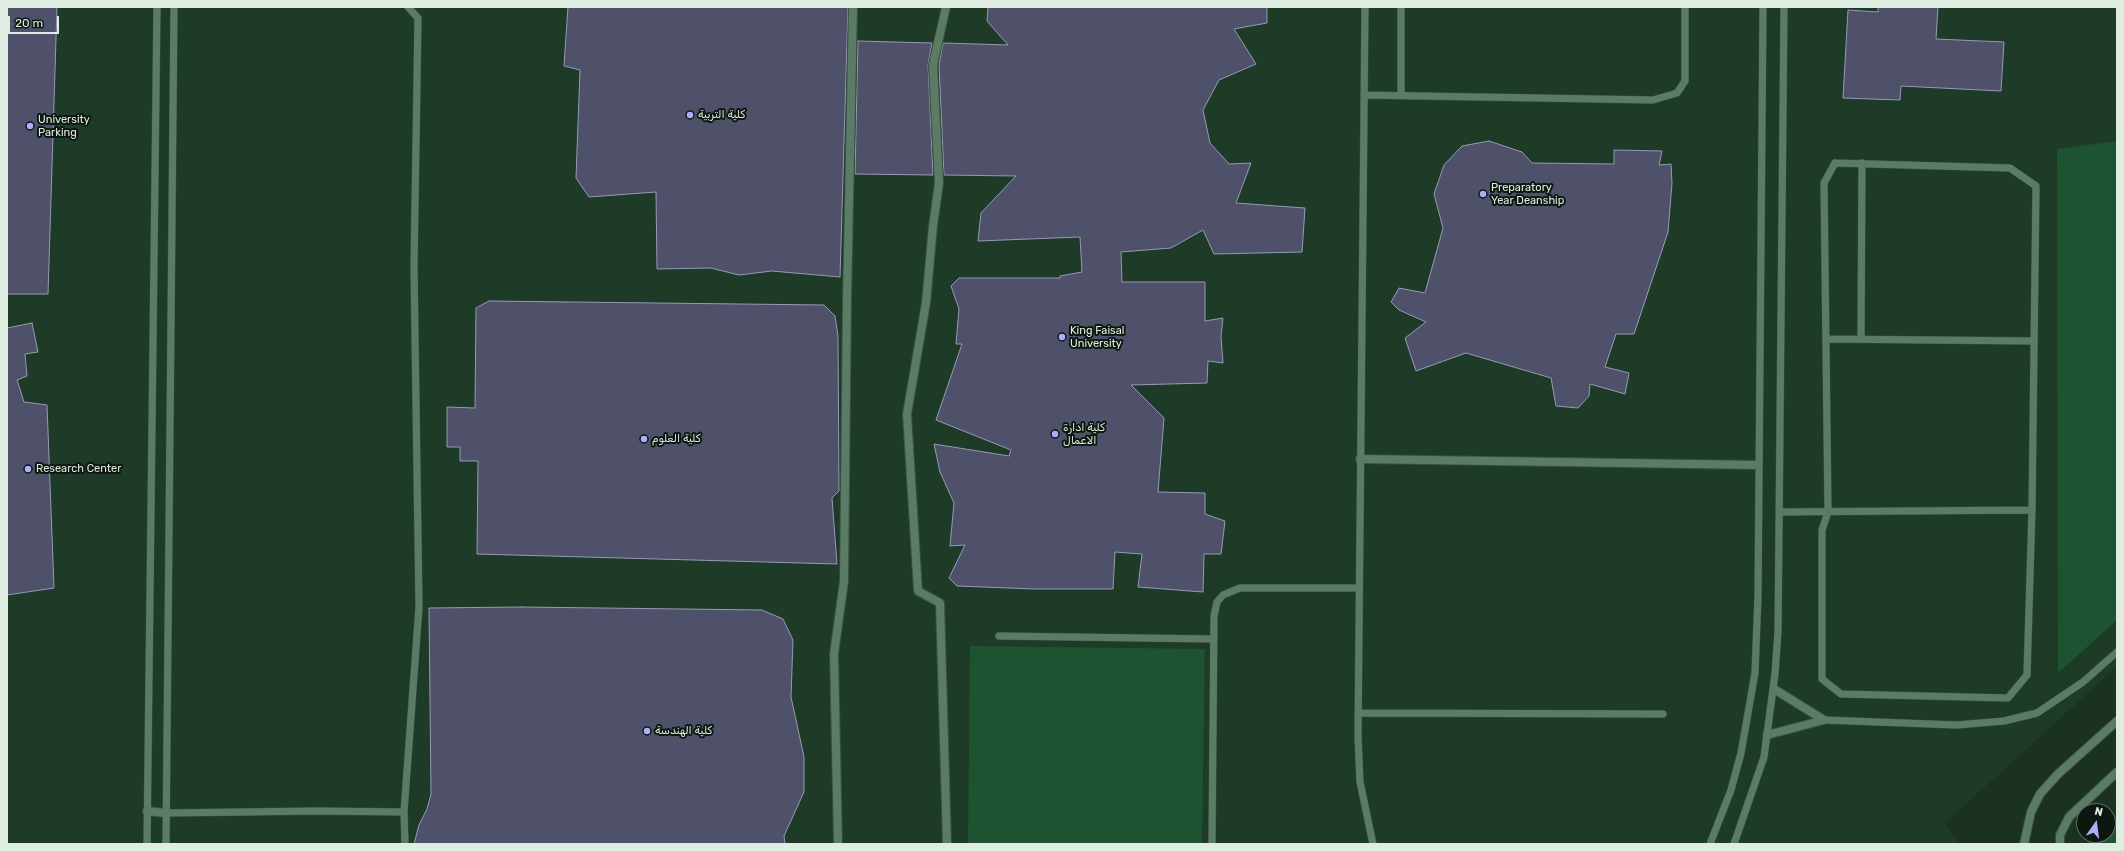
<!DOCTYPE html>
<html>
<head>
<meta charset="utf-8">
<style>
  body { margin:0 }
  #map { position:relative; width:2124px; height:851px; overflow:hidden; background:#1b3222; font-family:Rubik,sans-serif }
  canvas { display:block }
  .frame { position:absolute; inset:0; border:8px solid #deece1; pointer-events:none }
  .north { position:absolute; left:2076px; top:803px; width:40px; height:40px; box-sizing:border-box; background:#0d1710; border:1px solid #616c64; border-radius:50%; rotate:14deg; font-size:11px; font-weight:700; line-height:16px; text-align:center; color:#deece1 }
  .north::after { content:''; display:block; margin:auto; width:14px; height:18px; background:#abaffb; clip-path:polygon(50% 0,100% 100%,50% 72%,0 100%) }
  .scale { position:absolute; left:8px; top:16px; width:51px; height:18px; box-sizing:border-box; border:2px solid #deece1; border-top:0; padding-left:5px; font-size:12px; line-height:14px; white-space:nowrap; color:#deece1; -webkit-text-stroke:3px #0d1710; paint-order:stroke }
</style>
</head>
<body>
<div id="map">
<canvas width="2124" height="851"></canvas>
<div class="frame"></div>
<div class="north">N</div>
<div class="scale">20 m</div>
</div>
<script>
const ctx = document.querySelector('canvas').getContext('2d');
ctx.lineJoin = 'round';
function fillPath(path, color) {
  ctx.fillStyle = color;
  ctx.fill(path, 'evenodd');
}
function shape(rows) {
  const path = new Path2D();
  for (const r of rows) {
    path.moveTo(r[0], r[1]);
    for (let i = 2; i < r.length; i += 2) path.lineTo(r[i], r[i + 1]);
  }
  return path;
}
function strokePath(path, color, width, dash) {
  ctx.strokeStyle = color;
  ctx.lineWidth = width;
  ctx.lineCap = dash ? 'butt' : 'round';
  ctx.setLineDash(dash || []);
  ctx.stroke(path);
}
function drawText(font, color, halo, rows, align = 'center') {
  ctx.font = font + ' Rubik,"Noto Sans Arabic",sans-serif';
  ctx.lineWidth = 4;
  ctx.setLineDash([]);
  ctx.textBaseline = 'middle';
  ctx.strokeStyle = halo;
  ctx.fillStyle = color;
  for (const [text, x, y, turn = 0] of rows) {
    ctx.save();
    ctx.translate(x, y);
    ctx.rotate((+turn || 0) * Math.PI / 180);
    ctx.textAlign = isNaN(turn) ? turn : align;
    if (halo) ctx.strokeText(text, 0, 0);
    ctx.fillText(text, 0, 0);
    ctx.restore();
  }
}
const built = shape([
  [7,7,2117,7,2117,667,1945,823,1960,844,7,844]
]);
const green = shape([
  [2117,141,2117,620,2058,673,2057,149],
  [970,646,1205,649,1202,844,968,844],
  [2117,815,2117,844,2086,844,2096,835,2108,835,2108,824]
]);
const building = shape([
  [7,7,57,7,48,294,7,294,7,7],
  [568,7,848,7,840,277,772,271,739,275,711,268,657,269,656,192,589,197,576,178,580,70,564,66,568,7],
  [988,7,1267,7,1267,23,1234,29,1256,64,1219,80,1203,110,1210,143,1229,164,1251,163,1236,203,1305,208,1302,252,1214,254,1203,230,1171,248,1121,252,1122,282,1205,282,1205,321,1223,318,1221,337,1223,363,1208,361,1207,383,1131,385,1164,418,1158,492,1205,493,1205,514,1225,521,1221,554,1204,554,1203,592,1138,587,1142,554,1115,552,1113,589,1034,589,957,586,949,578,965,545,950,546,954,503,940,472,934,444,1009,456,1011,450,936,420,962,344,956,344,959,309,951,286,959,278,1060,278,1060,276,1082,272,1080,237,978,241,981,213,1016,176,944,175,939,65,943,43,1008,45,987,21,988,7],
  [1878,7,1938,7,1936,39,2004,42,2001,91,1901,86,1900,100,1843,98,1848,10,1878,12,1878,7],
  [858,41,932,43,928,65,933,175,855,174,858,41],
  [1489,141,1522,152,1532,163,1614,164,1614,150,1662,151,1659,165,1671,164,1672,183,1668,232,1634,334,1616,334,1605,367,1629,373,1625,394,1590,384,1589,396,1578,408,1556,406,1551,378,1466,353,1416,371,1405,338,1426,322,1399,310,1391,302,1399,288,1425,293,1443,228,1434,194,1444,165,1462,146,1489,141],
  [489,301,824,305,835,316,838,336,839,491,832,498,837,564,477,554,478,461,460,461,460,447,447,447,447,407,475,408,476,308,489,301],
  [32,323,38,352,25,354,27,376,17,380,24,402,47,405,54,588,7,595,7,328,32,323],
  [521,607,762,610,783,619,793,640,791,697,804,757,804,792,784,836,785,844,414,844,419,825,427,809,431,794,429,608,521,607]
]);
const service = shape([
  [1365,7,1358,736,1360,782,1373,844],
  [1401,7,1401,96],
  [1364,95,1653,100,1677,93,1685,81,1685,7],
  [1835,163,2010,168,2036,186,2032,510,2027,675,2008,698,1841,694,1822,679,1822,530,1828,512,1824,183,1835,163],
  [1826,339,2034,341],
  [1861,339,1862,163],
  [1780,512,2032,510],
  [999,636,1214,639],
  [1358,713,1663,714],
  [1824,720,1957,725,2004,721,2037,713,2083,682,2117,652],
  [166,813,317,811,404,812],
  [147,844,157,7],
  [166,844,174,7],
  [405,844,404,812,419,607,414,267,418,18,408,7],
  [1212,844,1214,616,1217,602,1223,595,1240,588,1359,588],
  [1710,844,1731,790,1741,753,1755,673,1758,596,1763,7],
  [1734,844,1764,757,1775,674,1778,631,1784,7]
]);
const pedestrian = shape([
  [946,7,933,65,939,183,933,226,926,303,907,414,918,591,940,603,947,844],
  [838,844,834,654,844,581,847,300,853,7]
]);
const minor = shape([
  [1360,459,1758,465],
  [1767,735,1824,720,1774,689],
  [147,811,166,813],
  [2024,844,2031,812,2040,794,2058,774,2117,721],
  [2060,844,2060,835,2069,817,2117,772]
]);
const markers = [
  [690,115,4,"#abaffb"],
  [30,126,4,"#abaffb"],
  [1483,194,4,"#abaffb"],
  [1062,337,4,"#abaffb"],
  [1055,434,4,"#abaffb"],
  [644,439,4,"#abaffb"],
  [28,469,4,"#abaffb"],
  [647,731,4,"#abaffb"]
];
const poiNames = [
  ["كلية التربية",698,115],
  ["University",38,120],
  ["Parking",38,133],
  ["Preparatory",1491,188],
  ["Year Deanship",1491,201],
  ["King Faisal",1070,331],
  ["University",1070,344],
  ["كلية ادارة",1063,428],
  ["الاعمال",1063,441],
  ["كلية العلوم",652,439],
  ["Research Center",36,469],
  ["كلية الهندسة",655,731]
];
fillPath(built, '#1d3b26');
fillPath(green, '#1d5330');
fillPath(building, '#4f516a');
strokePath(building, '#979ab6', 1);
strokePath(service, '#3a5041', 8);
strokePath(pedestrian, '#3a5041', 10);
strokePath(minor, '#3a5041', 10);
strokePath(service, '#5b7c64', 7);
strokePath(pedestrian, '#5b7c64', 8);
strokePath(minor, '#5b7c64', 8);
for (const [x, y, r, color] of markers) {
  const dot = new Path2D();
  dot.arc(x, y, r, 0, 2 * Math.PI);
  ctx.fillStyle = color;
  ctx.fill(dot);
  strokePath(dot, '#0d1710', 1.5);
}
drawText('11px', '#deece1', '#0d1710', poiNames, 'left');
</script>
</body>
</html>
